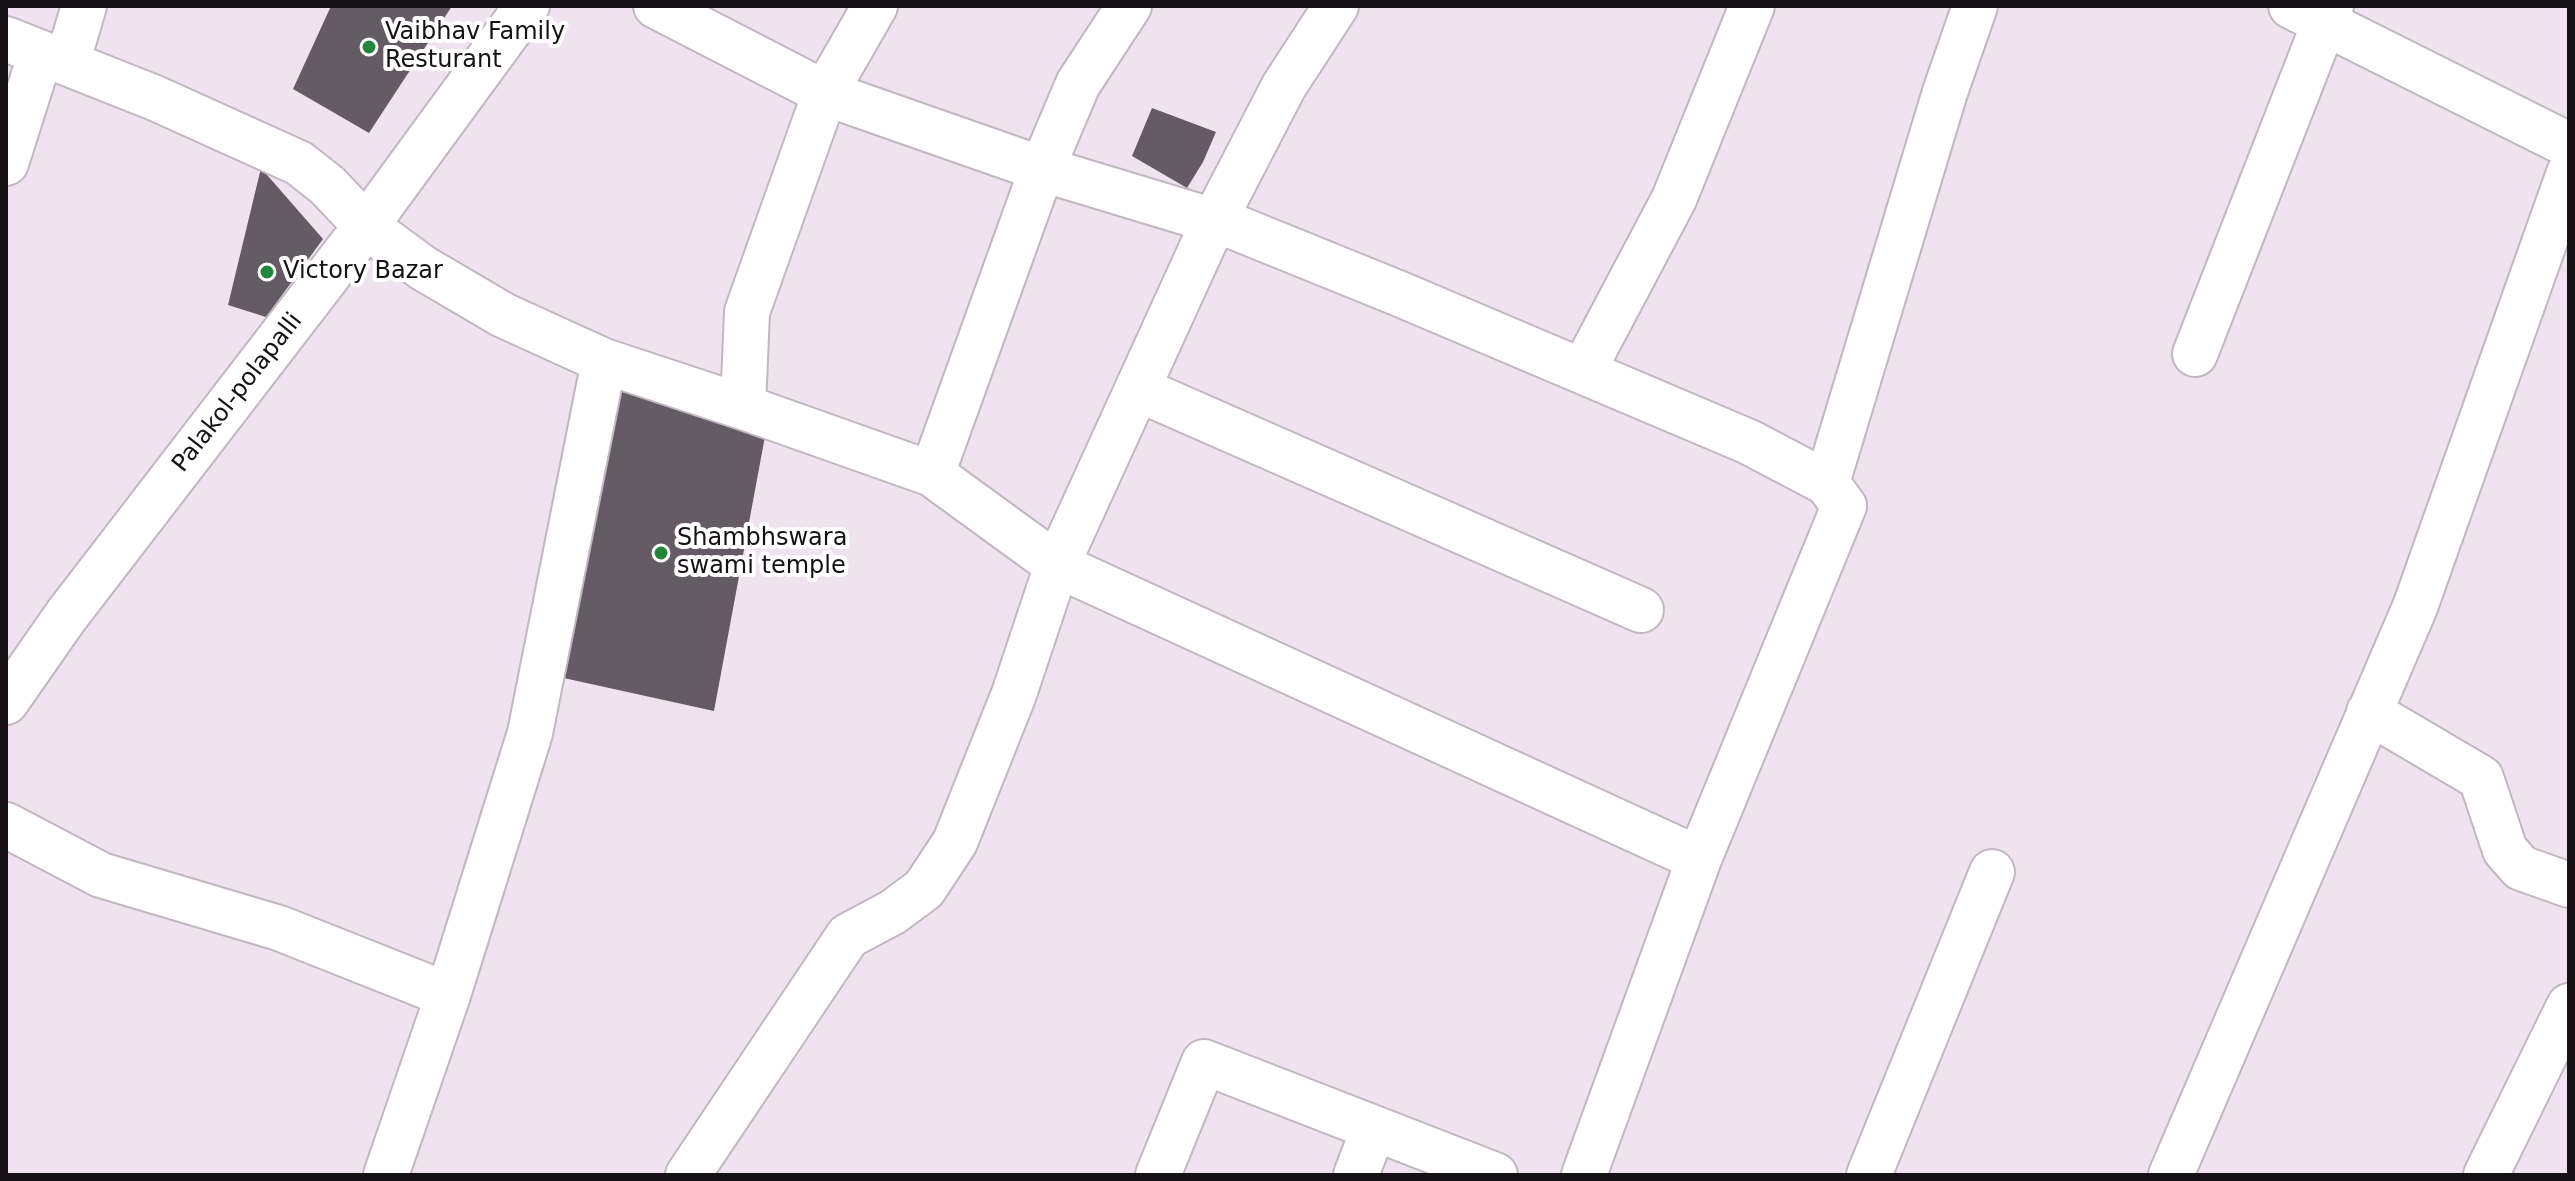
<!DOCTYPE html>
<html>
<head>
<meta charset="utf-8">
<style>
  body { margin:0 }
  #map { position:relative; width:2575px; height:1181px; overflow:hidden; background:#eee3ee; font-family:"DejaVu Sans",sans-serif }
  canvas { display:block }
  .frame { position:absolute; inset:0; border:8px solid #151114; pointer-events:none }
</style>
</head>
<body>
<div id="map">
<canvas width="2575" height="1181"></canvas>
<div class="frame"></div>
</div>
<script>
const ctx = document.querySelector('canvas').getContext('2d');
ctx.lineJoin = 'round';
function fillPath(path, color) {
  ctx.fillStyle = color;
  ctx.fill(path, 'evenodd');
}
function shape(rows) {
  const path = new Path2D();
  for (const r of rows) {
    path.moveTo(r[0], r[1]);
    for (let i = 2; i < r.length; i += 2) path.lineTo(r[i], r[i + 1]);
  }
  return path;
}
function strokePath(path, color, width, dash) {
  ctx.strokeStyle = color;
  ctx.lineWidth = width;
  ctx.lineCap = dash ? 'butt' : 'round';
  ctx.setLineDash(dash || []);
  ctx.stroke(path);
}
function drawText(font, color, halo, rows, align = 'center') {
  ctx.font = font + ' "DejaVu Sans",sans-serif';
  ctx.lineWidth = 8;
  ctx.setLineDash([]);
  ctx.textBaseline = 'middle';
  ctx.strokeStyle = halo;
  ctx.fillStyle = color;
  for (const [text, x, y, turn = 0] of rows) {
    ctx.save();
    ctx.translate(x, y);
    ctx.rotate((+turn || 0) * Math.PI / 180);
    ctx.textAlign = isNaN(turn) ? turn : align;
    if (halo) ctx.strokeText(text, 0, 0);
    ctx.fillText(text, 0, 0);
    ctx.restore();
  }
}
const building = shape([
  [331,6,452,6,369,133,293,89],
  [1152,108,1216,132,1203,162,1187,188,1132,156],
  [261,168,323,239,266,317,228,305],
  [620,381,766,431,714,711,550,675]
]);
const minor = shape([
  [656,6,825,93,1042,169,1237,228,1400,294,1749,442,1827,483,1844,506,1699,859,1584,1175],
  [2291,6,2569,145],
  [6,39,155,98,299,163,327,185,366,226,423,268,503,315,604,361,743,407,932,474,1057,565,1699,859],
  [67,63,84,6],
  [6,163,41,53],
  [2195,354,2331,6],
  [1583,371,1674,199,1752,6],
  [1138,389,1641,610],
  [743,407,747,312,825,93,875,6],
  [932,474,1042,169,1078,84,1129,6],
  [1827,483,1945,92,1975,6],
  [6,702,66,616,366,226,527,6],
  [2369,712,2481,778,2505,850,2521,868,2569,885],
  [6,825,101,875,279,928,448,995],
  [386,1175,448,995,530,733,604,361],
  [688,1175,848,936,893,912,924,889,955,842,1014,694,1057,565,1214,221,1284,86,1336,6],
  [1158,1175,1204,1062,1495,1175],
  [1356,1175,1374,1128],
  [1869,1175,1992,872],
  [2171,1175,2415,607,2569,173],
  [2486,1175,2569,1006]
]);
const markers = [
  [369,47,8,"#22863a"],
  [267,272,8,"#22863a"],
  [661,553,8,"#22863a"]
];
const poiNames = [
  ["Vaibhav Family",385,33],
  ["Resturant",385,61],
  ["Victory Bazar",283,272],
  ["Shambhswara",677,539],
  ["swami temple",677,567]
];
const streetNames = [
  ["Palakol-polapalli",238,393,-52]
];
fillPath(building, '#645b64');
strokePath(minor, '#c2b7c1', 48);
strokePath(minor, '#fff', 44);
for (const [x, y, r, color] of markers) {
  const dot = new Path2D();
  dot.arc(x, y, r, 0, 2 * Math.PI);
  ctx.fillStyle = color;
  ctx.fill(dot);
  strokePath(dot, '#fff', 3);
}
drawText('24px', '#151114', '#fff', poiNames, 'left');
drawText('24px', '#151114', '#fff', streetNames);
</script>
</body>
</html>
